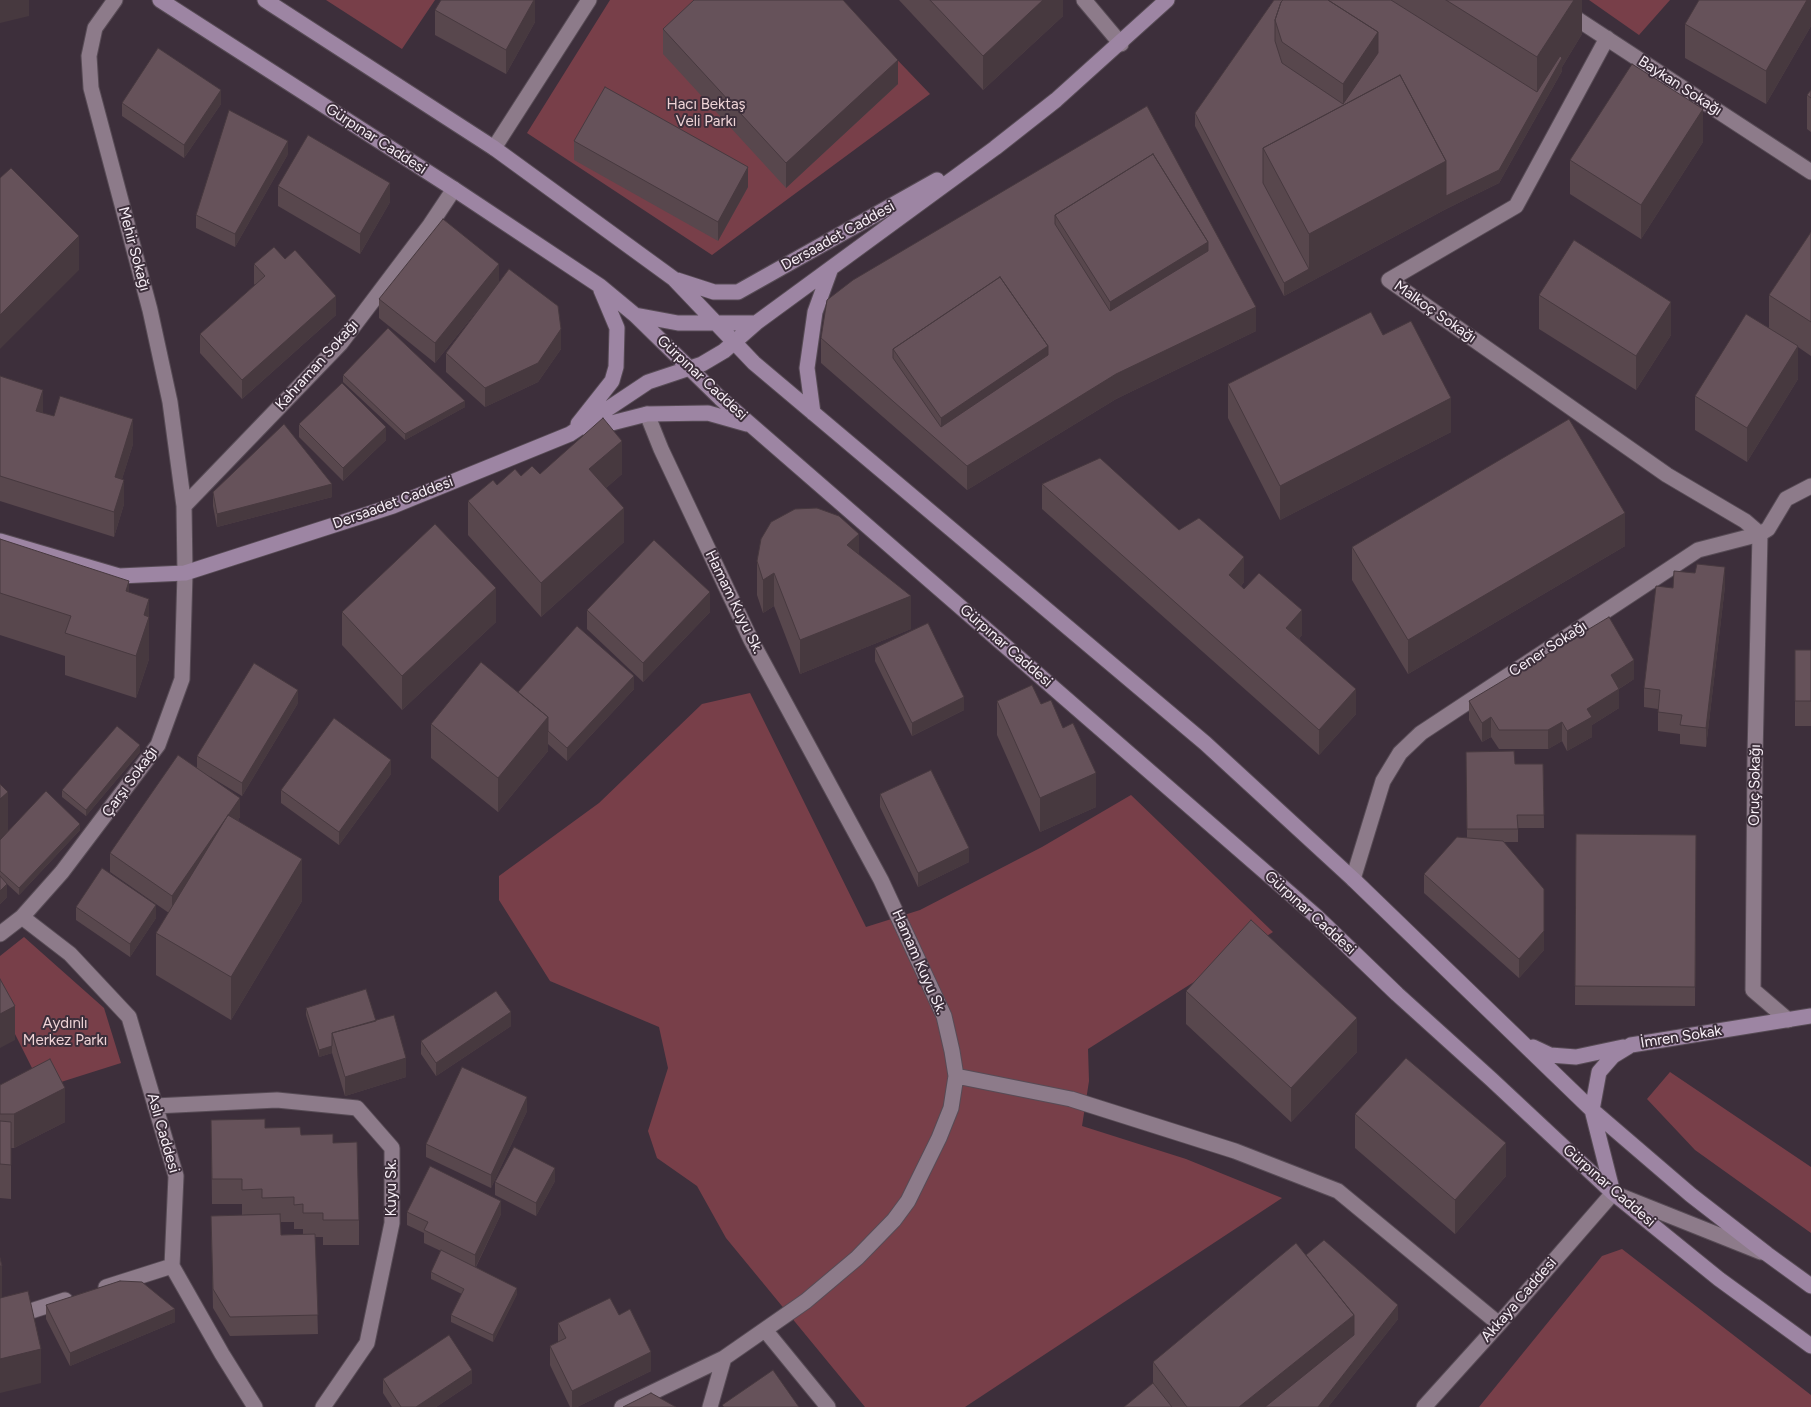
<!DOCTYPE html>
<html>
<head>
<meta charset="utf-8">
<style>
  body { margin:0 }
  canvas { display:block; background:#3d2f3b }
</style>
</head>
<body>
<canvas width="1811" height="1407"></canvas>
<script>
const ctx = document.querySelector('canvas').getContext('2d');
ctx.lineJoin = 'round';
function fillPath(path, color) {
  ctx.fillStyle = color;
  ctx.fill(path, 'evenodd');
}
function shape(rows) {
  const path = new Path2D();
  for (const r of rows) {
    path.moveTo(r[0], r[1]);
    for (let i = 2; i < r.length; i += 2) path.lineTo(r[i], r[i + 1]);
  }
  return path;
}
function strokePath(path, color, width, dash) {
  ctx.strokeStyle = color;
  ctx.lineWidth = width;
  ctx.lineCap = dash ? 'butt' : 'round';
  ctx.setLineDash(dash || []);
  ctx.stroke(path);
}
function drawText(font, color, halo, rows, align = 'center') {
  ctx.font = font + ' Figtree,sans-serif';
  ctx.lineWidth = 4;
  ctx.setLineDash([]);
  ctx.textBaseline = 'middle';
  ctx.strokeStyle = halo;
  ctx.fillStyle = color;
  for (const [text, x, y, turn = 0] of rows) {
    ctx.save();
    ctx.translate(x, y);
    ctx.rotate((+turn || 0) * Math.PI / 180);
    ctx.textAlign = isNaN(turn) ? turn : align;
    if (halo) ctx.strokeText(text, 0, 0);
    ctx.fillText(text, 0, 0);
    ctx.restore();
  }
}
const green = shape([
  [326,0,435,0,402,49],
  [610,0,840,0,930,94,712,255,527,133],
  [1589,0,1670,0,1639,35],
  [750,693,866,927,920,910,1042,847,1131,795,1273,932,1088,1049,1089,1081,1082,1126,1186,1159,1282,1198,965,1407,865,1407,726,1238,697,1186,657,1158,648,1131,668,1068,659,1027,550,981,499,900,499,876,599,803,702,704],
  [24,937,104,1008,121,1063,42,1088,0,1004,0,956],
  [1670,1072,1811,1167,1811,1233,1695,1150,1647,1099],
  [1622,1249,1811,1395,1811,1407,1479,1407,1602,1256]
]);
const street = shape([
  [1084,0,1121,44],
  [1548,0,1811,172],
  [1607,38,1516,206,1389,280,1667,475,1745,521,1760,534],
  [494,148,589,0],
  [184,506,341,343,430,225,454,189],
  [1760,534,1755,756,1753,990,1788,1020],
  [1353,879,1383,781,1400,753,1421,733,1698,550,1760,534,1768,529,1786,499,1811,486],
  [22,917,70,954,129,1017,176,1176,172,1266,222,1354,255,1407],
  [0,934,22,917,62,872,158,745,182,679,185,573,184,506,170,402,150,310,91,88,89,56,95,28,115,0],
  [956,1076,1071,1099,1235,1151,1338,1191,1499,1324],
  [155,1106,277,1100,357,1108,392,1148,392,1223,367,1343,323,1407],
  [106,1287,172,1266],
  [0,1321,65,1300],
  [765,1330,828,1407],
  [622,1407,724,1358,806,1301,857,1258,894,1220,908,1201,939,1138,951,1108,956,1076,952,1051,944,1016,881,880,751,640,661,449,647,414],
  [710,1407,724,1358],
  [1424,1407,1499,1324,1613,1193,1761,1252]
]);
const secondary = shape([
  [160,0,454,189,600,286,635,315,720,398,1317,917,1397,994,1491,1079,1613,1193,1719,1279,1811,1346],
  [265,0,494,148,674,279,754,363,1205,743,1353,879,1592,1110,1691,1195,1767,1254,1811,1286],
  [677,280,714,292,738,292,937,180],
  [635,315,678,323,756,323],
  [813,413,807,368,815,312,831,268],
  [578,424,612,381,616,367,617,328,601,290],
  [588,429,647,414,708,413,747,424],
  [0,541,119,576,185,573,393,506,570,434,648,382,702,364,724,351,756,323,995,148,1056,100,1167,0],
  [1533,1047,1550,1055,1576,1057,1623,1047],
  [1613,1193,1592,1110,1599,1072,1613,1056,1631,1045,1811,1016]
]);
const wall = shape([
  [535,0,535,22,506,74,435,35,435,10],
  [899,0,1063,0,1063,16,983,90],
  [1274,0,1582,0,1582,34,1562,67,1562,71,1499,183,1446,209,1284,296,1195,126,1195,113],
  [1811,0,1811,26,1766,104,1685,58,1685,24],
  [663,29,898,84,786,188,663,54],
  [1811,90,1811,132,1807,129,1807,95],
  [122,103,221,104,184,158,122,116],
  [1147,106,1256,331,1116,399,967,490,821,363,821,338],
  [574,141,748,187,718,241,574,160],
  [1703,142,1641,239,1570,194,1570,160],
  [288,154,235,247,196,228,196,215],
  [278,186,390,202,360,254,278,206],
  [1811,232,1811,356,1798,347,1798,379,1747,462,1695,430,1695,396,1769,328,1769,295],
  [254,264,336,315,242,399,200,353,200,334,255,285,254,284],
  [499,282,561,349,538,382,485,407,446,372,446,353,488,297,435,363,379,318,379,299],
  [1539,295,1671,335,1636,390,1539,329],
  [1383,335,1451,432,1280,520,1228,418,1228,384],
  [343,375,465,407,405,440,343,382],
  [0,376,43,413,133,444,122,479,124,504,114,537,0,501],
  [299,424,386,440,343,481,299,437],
  [540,474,622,474,606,488,624,542,541,617,468,535,468,501,497,485,521,476],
  [1042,484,1179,530,1244,582,1241,586,1302,635,1299,638,1356,714,1319,755,1042,509],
  [213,492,332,497,217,527,213,506],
  [0,539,129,592,149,641,149,659,136,698,65,675,65,656,0,635],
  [1625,546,1408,674,1352,580,1352,547],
  [859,555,911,629,800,674,774,606,763,613,757,595,757,561],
  [1725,586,1706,747,1680,744,1680,734,1658,731,1658,709,1644,707,1644,688,1673,588],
  [587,610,710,612,643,682,587,629],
  [342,612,496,622,402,710,342,645],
  [875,648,964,710,912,736,875,661],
  [1795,650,1811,650,1811,726,1795,726],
  [1634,679,1619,689,1619,708,1592,725,1592,737,1567,751,1562,741,1548,749,1499,749,1491,737,1482,742,1469,720,1469,701],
  [634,689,567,761,548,744,548,751,498,812,431,758,431,724,518,692],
  [997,701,1041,704,1096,807,1040,832,997,735],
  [298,703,242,796,209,776,240,817,238,820,302,901,231,1020,156,975,156,933,169,913,110,872,110,853,197,768,197,756],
  [140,752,86,816,62,797,62,790],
  [1466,752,1515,764,1543,764,1544,828,1518,828,1518,842,1503,842,1544,950,1519,978,1424,893,1424,874,1467,838],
  [391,774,339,845,281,803,281,790],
  [0,784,8,832,80,830,19,895,6,883,7,897,0,904],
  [880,794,969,862,918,887,880,807],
  [1576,834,1696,835,1695,1006,1575,1005],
  [76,907,156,918,130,957,76,920],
  [1186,991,1357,1052,1291,1122,1186,1024],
  [306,1008,376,1021,406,1077,345,1096,332,1053,319,1057,306,1015],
  [511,1026,436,1076,421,1054,421,1041],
  [0,1085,65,1122,14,1148,11,1148,11,1199,0,1198],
  [527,1111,491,1188,426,1157,426,1144],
  [1355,1114,1506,1176,1455,1234,1355,1148],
  [211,1120,265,1128,333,1143,359,1220,359,1245,323,1245,323,1237,315,1237,318,1334,230,1336,213,1308,211,1216,262,1215,262,1214,242,1215,242,1204,212,1204],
  [281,1222,294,1222,294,1229,303,1229,303,1234,281,1235],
  [555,1181,536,1216,495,1195,495,1182],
  [407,1212,501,1214,476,1267,517,1294,493,1342,451,1322,451,1315,462,1294,431,1279,431,1272,441,1251,424,1243,424,1233,407,1225],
  [1306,1255,1398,1319,1328,1407,1124,1407,1153,1383,1153,1362],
  [46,1305,175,1322,70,1366,46,1319],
  [619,1315,651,1371,577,1407,570,1407,550,1365,550,1346,558,1342,558,1323],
  [383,1379,472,1383,436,1407,392,1407,383,1393]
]);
const shadedWall = shape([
  [0,0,29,0,29,16,0,23],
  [534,0,535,0,535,22,506,74,506,50],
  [1043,0,1063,0,1063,16,983,90,983,56],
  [1574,0,1582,0,1582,34,1562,67,1562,71,1499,183,1446,209,1284,296,1284,283,1309,269,1309,234,1446,161,1537,101,1537,57],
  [1807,0,1811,0,1811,26,1766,104,1766,71],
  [1378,32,1378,66,1343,118,1343,84],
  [898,60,898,84,786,188,786,163],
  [221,90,221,104,184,158,184,145],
  [1703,109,1703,142,1641,239,1641,205],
  [288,141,288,154,235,247,235,234],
  [748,167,748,187,718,241,718,222],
  [390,183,390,202,360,254,360,234],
  [79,236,79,270,0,349,0,315],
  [1208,242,1208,275,1110,336,1110,302],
  [499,264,499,283,435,363,435,343],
  [336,296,336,315,242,399,242,380],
  [1671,302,1671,335,1636,390,1636,356],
  [1256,307,1256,331,1116,399,967,490,967,466,1116,374],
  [561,329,561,349,538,382,485,407,485,388],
  [1048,346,1048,379,941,442,941,418],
  [1798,346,1798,379,1747,462,1747,428],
  [43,390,43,414,36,411],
  [1451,398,1451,432,1280,520,1280,486],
  [465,401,465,407,405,440,405,434],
  [133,419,133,444,115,502,115,477],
  [386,427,386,440,343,481,343,468],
  [622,441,622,474,589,503,589,469],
  [124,480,124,504,114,537,114,512],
  [332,484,332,497,217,527,217,514],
  [624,508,624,542,541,617,541,583],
  [1625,513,1625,546,1408,674,1408,640],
  [859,534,859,568,847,545],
  [1244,557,1244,582,1229,600,1229,575],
  [1725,567,1725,586,1706,747,1706,728],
  [774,573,774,606,763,613,763,580],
  [129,581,129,624,126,591],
  [496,588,496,622,402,710,402,676],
  [710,592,710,612,643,682,643,663],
  [911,596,911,629,800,674,800,640],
  [149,599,149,659,136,698,136,656,144,615],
  [1302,610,1302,635,1286,652,1286,628],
  [1634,660,1634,679,1611,694,1611,675],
  [634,676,634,689,567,761,567,748],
  [1356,689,1356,714,1319,755,1319,730],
  [1619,689,1619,708,1592,725,1592,737,1567,751,1567,731,1587,709],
  [298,690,298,703,242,796,242,783],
  [964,697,964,710,912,736,912,723],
  [548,717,548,751,498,812,498,778],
  [1491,717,1491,737,1482,742,1482,723],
  [1562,722,1562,741,1548,749,1548,730],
  [140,745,140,752,86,816,86,810],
  [391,760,391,774,339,845,339,832],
  [1096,773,1096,807,1040,832,1040,798],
  [8,792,8,835,0,842,0,795],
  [240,798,240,817,172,915,172,896],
  [80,824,80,830,19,895,19,888],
  [969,848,969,862,918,887,918,873],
  [302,859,302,901,231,1020,231,977],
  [7,884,7,897,0,904,0,891],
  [156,905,156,918,130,957,130,944],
  [1544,931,1544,950,1519,978,1519,959],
  [15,1006,15,1040,0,1048,0,1014],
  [511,1012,511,1026,436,1076,436,1063],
  [1357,1018,1357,1052,1291,1122,1291,1088],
  [332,1046,332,1053,319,1057,319,1050],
  [406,1058,406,1077,345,1096,345,1077],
  [65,1088,65,1122,14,1148,14,1114],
  [527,1097,527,1111,491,1188,491,1175],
  [1506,1143,1506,1176,1455,1234,1455,1200],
  [555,1168,555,1181,536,1216,536,1203],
  [501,1201,501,1214,475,1268,475,1255],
  [0,1266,2,1266,2,1299,0,1300],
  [517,1288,517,1294,493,1342,493,1335],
  [1398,1305,1398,1319,1328,1407,1318,1407],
  [175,1309,175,1322,70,1366,70,1353],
  [1354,1315,1354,1349,1281,1407,1239,1407],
  [41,1349,41,1383,0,1393,0,1359],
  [651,1352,651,1371,577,1407,572,1407,572,1391],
  [472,1370,472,1383,436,1407,416,1407]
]);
const building = shape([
  [441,0,534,0,506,50,435,10,441,0],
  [694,0,843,0,898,60,786,163,663,29,694,0],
  [930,0,1043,0,983,56,930,0],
  [1274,0,1283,0,1281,2,1275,20,1275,41,1282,63,1343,104,1378,53,1378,32,1328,0,1391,0,1537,92,1560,56,1562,58,1499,170,1446,196,1446,161,1400,75,1263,148,1263,183,1309,269,1284,283,1195,113,1274,0],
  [1283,0,1328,0,1378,32,1343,84,1282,42,1275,20,1281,2,1283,0],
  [1446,0,1574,0,1537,57,1446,0],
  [1699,0,1807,0,1766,71,1685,24,1699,0],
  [158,48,221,90,184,145,122,103,158,48],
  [1632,64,1703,109,1641,205,1570,160,1632,64],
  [1400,75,1446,161,1309,234,1263,148,1400,75],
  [605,87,748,167,718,222,574,141,605,87],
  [1811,90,1811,98,1807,95,1811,90],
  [1147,106,1256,307,1116,374,967,466,821,338,827,300,853,280,1147,106],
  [1153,154,1208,242,1208,251,1110,311,1055,224,1055,215,1153,154],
  [1000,277,1048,346,1048,355,941,427,893,358,893,349,1000,277],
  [229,110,288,141,235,234,196,215,229,110],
  [308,135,390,183,360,234,278,186,308,135],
  [1153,154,1208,242,1110,302,1055,215,1153,154],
  [11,168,79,236,0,315,0,178,11,168],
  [443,219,499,264,435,343,379,299,443,219],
  [1811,232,1811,322,1769,295,1811,232],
  [1574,240,1671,302,1636,356,1539,295,1574,240],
  [274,247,285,259,295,250,336,296,242,380,200,334,265,276,254,264,274,247],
  [509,269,558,306,561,329,538,363,485,388,446,353,509,269],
  [1000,277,1048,346,941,418,893,349,1000,277],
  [1371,312,1383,335,1411,321,1451,398,1280,486,1228,384,1371,312],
  [1746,314,1798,346,1747,428,1695,396,1746,314],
  [388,328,465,401,405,434,343,375,388,328],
  [0,376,43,390,36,411,54,416,60,396,133,419,115,477,124,480,114,512,0,476,0,376],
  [342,383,386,427,343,468,299,424,342,383],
  [603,418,622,441,589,469,624,508,541,583,468,501,493,480,497,485,515,469,521,476,532,466,540,474,603,418],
  [1569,419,1625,513,1408,640,1352,547,1569,419],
  [284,424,332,484,217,514,213,492,284,424],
  [1100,458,1179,530,1199,518,1244,557,1229,575,1244,589,1259,573,1302,610,1286,628,1356,689,1319,730,1042,484,1100,458],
  [817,508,839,516,859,534,847,545,911,596,800,640,774,573,763,580,757,561,761,539,771,522,795,509,817,508],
  [435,524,496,588,402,676,342,612,435,524],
  [0,539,129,581,126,591,149,599,144,615,149,617,136,656,65,633,71,616,0,593,0,539],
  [654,540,710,592,643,663,587,610,654,540],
  [1697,564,1725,567,1706,728,1680,725,1682,715,1658,712,1660,690,1644,688,1656,586,1673,588,1674,571,1695,573,1697,564],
  [1609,617,1634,660,1611,675,1619,689,1587,709,1592,717,1567,731,1562,722,1548,730,1499,730,1491,717,1482,723,1469,701,1609,617],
  [928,623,964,697,912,723,875,648,928,623],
  [577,626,634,676,567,748,548,731,548,717,518,692,577,626],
  [1795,650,1811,650,1811,701,1795,701,1795,650],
  [481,662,548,717,498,778,431,724,481,662],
  [254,663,298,690,242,783,197,756,254,663],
  [1032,685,1041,704,1051,700,1063,728,1073,723,1096,773,1040,798,997,701,1032,685],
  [334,718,391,760,339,832,281,790,334,718],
  [117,726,140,745,86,810,62,790,117,726],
  [1514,751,1515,764,1543,764,1544,815,1517,815,1518,829,1467,829,1466,752,1514,751],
  [178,755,240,798,172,896,110,853,178,755],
  [931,770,969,848,918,873,880,794,931,770],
  [0,784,8,792,0,799,0,784],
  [46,791,80,824,19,888,0,871,0,840,46,791],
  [228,815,302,859,231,977,156,933,228,815],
  [1576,834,1696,835,1695,987,1575,986,1576,834],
  [1457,837,1503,841,1544,889,1544,931,1519,959,1424,874,1457,837],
  [102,868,156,905,130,944,76,907,102,868],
  [0,876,7,884,0,891,0,876],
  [1251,920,1357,1018,1291,1088,1186,991,1251,920],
  [0,979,15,1006,0,1014,0,979],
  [366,989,376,1021,332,1033,332,1046,319,1050,306,1008,366,989],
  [496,991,511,1012,436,1063,421,1041,496,991],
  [394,1015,406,1058,345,1077,332,1033,394,1015],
  [1406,1058,1506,1143,1455,1200,1355,1114,1406,1058],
  [50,1059,65,1088,14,1114,0,1114,0,1085,50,1059],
  [462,1067,527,1097,491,1175,426,1144,462,1067],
  [265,1119,265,1128,300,1127,301,1135,333,1134,333,1143,357,1142,359,1220,323,1220,323,1213,303,1213,303,1204,294,1205,294,1197,262,1198,262,1189,242,1190,242,1179,212,1179,211,1120,265,1119],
  [0,1121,11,1122,11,1165,0,1164,0,1121],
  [514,1147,555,1168,536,1203,495,1182,514,1147],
  [430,1166,501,1201,475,1255,424,1230,428,1222,407,1212,430,1166],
  [280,1214,281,1235,315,1234,318,1315,230,1317,213,1289,211,1216,280,1214],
  [1324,1240,1398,1305,1318,1407,1265,1407,1354,1335,1354,1315,1306,1255,1324,1240],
  [1296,1243,1354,1315,1239,1407,1187,1407,1153,1362,1296,1243],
  [441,1250,517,1288,493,1335,451,1315,464,1289,431,1272,441,1250],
  [0,1258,2,1266,0,1266,0,1258],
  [120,1281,142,1282,175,1309,70,1353,46,1305,120,1281],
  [28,1291,41,1349,0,1359,0,1298,28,1291],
  [610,1298,619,1315,630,1309,651,1352,572,1391,550,1346,566,1338,558,1323,610,1298],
  [449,1335,472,1370,416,1407,401,1407,383,1379,449,1335],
  [773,1370,799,1407,724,1407,722,1405,773,1370],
  [1153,1383,1172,1407,1124,1407,1153,1383],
  [651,1393,676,1407,623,1407,651,1393]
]);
const streetNames = [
  ["Baykan Sokağı",1680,86,33],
  ["Gürpınar Caddesi",376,139,33],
  ["Dersaadet Caddesi",838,236,-29],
  ["Mehir Sokağı",134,249,75],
  ["Malkoç Sokağı",1435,312,35],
  ["Kahraman Sokağı",317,365,-48],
  ["Gürpınar Caddesi",702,378,43],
  ["Dersaadet Caddesi",393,503,-20],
  ["Hamam Kuyu Sk.",734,602,64],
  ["Gürpınar Caddesi",1006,646,41],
  ["Cener Sokağı",1548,649,-33],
  ["Çarşı Sokağı",130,782,-54],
  ["Oruç Sokağı",1755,785,-89],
  ["Gürpınar Caddesi",1310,913,42],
  ["Hamam Kuyu Sk.",919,962,66],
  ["İmren Sokak",1681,1037,-9],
  ["Aslı Caddesi",163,1133,74],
  ["Gürpınar Caddesi",1609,1186,41],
  ["Kuyu Sk.",392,1188,-90],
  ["Akkaya Caddesi",1519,1300,-49]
];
const parkNames = [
  ["Hacı Bektaş",706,105],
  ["Veli Parkı",706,122],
  ["Aydınlı",65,1024],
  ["Merkez Parkı",65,1041]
];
fillPath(green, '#783f49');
strokePath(street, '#574b55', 17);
strokePath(secondary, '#574b55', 17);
strokePath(street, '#8d7b8a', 15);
strokePath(secondary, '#9d85a3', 15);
fillPath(wall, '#58474d');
fillPath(shadedWall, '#47393f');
fillPath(building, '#66525a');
strokePath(building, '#47393f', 1);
drawText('15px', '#f8eff7', '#3d2f3b', streetNames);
drawText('15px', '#eed3d6', '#3d2f3b', parkNames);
</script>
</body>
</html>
